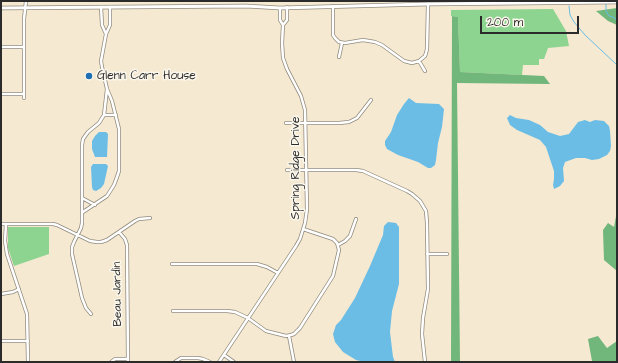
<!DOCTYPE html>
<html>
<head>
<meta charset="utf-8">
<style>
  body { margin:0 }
  #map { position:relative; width:618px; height:363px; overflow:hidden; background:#f5e9d1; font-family:"Architects Daughter",sans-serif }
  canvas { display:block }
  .frame { position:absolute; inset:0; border:2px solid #2b2b2b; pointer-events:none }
  .scale { position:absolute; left:480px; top:16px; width:99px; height:18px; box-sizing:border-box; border:2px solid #2b2b2b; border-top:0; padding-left:5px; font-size:12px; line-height:14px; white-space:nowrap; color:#2b2b2b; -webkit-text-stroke:3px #fbf7ec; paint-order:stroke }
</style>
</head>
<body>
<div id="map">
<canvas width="618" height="363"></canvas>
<div class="frame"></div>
<div class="scale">200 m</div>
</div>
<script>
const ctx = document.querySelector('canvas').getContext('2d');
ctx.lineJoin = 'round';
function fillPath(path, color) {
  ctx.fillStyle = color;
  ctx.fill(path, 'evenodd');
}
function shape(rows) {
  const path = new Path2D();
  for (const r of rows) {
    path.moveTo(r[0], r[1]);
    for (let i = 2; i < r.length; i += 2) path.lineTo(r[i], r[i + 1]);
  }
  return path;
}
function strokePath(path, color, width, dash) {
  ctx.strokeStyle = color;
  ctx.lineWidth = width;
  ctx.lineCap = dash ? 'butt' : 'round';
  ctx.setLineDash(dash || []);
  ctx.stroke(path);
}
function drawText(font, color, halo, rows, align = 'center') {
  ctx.font = font + ' "Architects Daughter",sans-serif';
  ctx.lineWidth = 3;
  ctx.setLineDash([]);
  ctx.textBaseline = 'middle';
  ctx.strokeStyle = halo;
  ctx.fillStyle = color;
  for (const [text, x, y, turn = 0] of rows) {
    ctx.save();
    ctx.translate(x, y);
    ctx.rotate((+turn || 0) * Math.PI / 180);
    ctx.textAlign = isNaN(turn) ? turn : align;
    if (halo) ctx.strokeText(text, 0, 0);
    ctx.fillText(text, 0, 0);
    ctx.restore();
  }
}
const green = shape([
  [553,9,566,31,569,46,548,48,544,59,539,59,539,65,523,65,522,75,460,72,458,17,451,16,451,10],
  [8,227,49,227,49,254,14,266,8,248]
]);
const forest = shape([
  [617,8,617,25,608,21,596,11],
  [452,16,458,17,460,72,544,76,550,84,457,83,460,362,451,362],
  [617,211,617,271,604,260,603,230,608,223,614,227],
  [598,336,607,348,617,341,617,362,593,362,592,361,588,339]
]);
const water = shape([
  [409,98,416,103,439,104,444,109,442,127,438,143,436,160,435,165,431,168,428,168,418,162,398,155,387,149,385,145,385,141,391,132,397,115,404,104],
  [510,115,516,118,529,120,540,125,548,132,560,136,569,134,578,122,585,120,590,122,595,120,604,121,609,126,610,131,611,146,610,151,607,155,599,159,592,160,585,158,576,158,565,162,563,168,564,181,560,186,554,189,553,185,554,179,554,171,546,147,540,140,517,130,510,125,507,118],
  [99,132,106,132,108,134,107,157,95,157,92,149,92,141,95,136],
  [93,164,106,164,108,166,104,184,101,188,96,191,93,190,92,187,91,167],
  [388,222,396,223,399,227,399,284,392,311,390,332,393,357,395,362,365,362,356,360,343,352,335,342,333,334,336,325,341,320,355,298,370,266,383,235,384,226]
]);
const stream = shape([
  [606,4,606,11,609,16,613,17,617,20],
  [569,6,570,15,574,22,585,35,617,65],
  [616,362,617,360]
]);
const minor = shape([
  [333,6,333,35,335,38,339,42,345,43,363,40,375,42,382,45,404,61,412,63,419,61,425,56,426,53,427,49,428,4],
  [101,7,102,25,106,34],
  [280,8,280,20,283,25,287,20,287,7],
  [1,47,24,47],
  [339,57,342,43],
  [419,61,425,71],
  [1,94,24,94],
  [24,98,24,19,26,1],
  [104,115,116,115],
  [286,123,339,123,349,122,357,118,371,100],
  [287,170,356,170,363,171,407,191,412,194,420,201,426,211,427,223,428,289,423,318,422,334,425,362],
  [82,198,95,205],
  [83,212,107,196,114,185,117,177,119,171,119,129,112,101,107,89,102,67,101,61,106,34,110,25,110,7],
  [1,224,53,224,57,225,90,241,97,242,101,242,107,240,135,221,139,219,150,218],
  [6,224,5,241,7,254,27,314,28,362],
  [119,232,125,239,127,245,128,362],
  [338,245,345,241,350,236,356,219],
  [427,254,447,254],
  [172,264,257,264,267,267,278,273],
  [1,294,13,292,19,289],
  [173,311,227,311,235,312,248,318,266,331,286,336,291,335,294,334,300,328,333,276,339,250,337,243,333,239,303,229],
  [91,314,86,308,82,298,72,254,72,247,74,242,81,228,82,223,82,145,83,139,88,132,99,123,104,115,107,89],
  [289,336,294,362],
  [1,341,28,341],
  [224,355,234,362],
  [111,362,115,359,128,359],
  [175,362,181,358,198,358,203,359,210,362],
  [219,362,296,246,300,239,305,223,307,209,305,110,301,96,287,69,283,58,282,43,283,25]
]);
const tertiary = shape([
  [1,8,246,6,280,8,428,4,617,2]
]);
const markers = [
  [89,76,4,"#1f6fb2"]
];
const poiNames = [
  ["Glenn Carr House",97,76]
];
const streetNames = [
  ["Spring Ridge Drive",296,168,-90],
  ["Beau Jardin",118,294,-91]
];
fillPath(green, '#8cd48f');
fillPath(forest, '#71b67a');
fillPath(water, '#6bbde6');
strokePath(stream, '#6bbde6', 1);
strokePath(minor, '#908a7e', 4);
strokePath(tertiary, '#908a7e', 4.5);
strokePath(minor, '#fff', 2.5);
strokePath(tertiary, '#fff', 3);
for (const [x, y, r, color] of markers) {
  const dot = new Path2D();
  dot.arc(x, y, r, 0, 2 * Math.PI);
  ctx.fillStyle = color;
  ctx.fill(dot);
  strokePath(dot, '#fbf7ec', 1.5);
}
drawText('12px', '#2b2b2b', '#fbf7ec', poiNames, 'left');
drawText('12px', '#2b2b2b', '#fbf7ec', streetNames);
</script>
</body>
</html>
